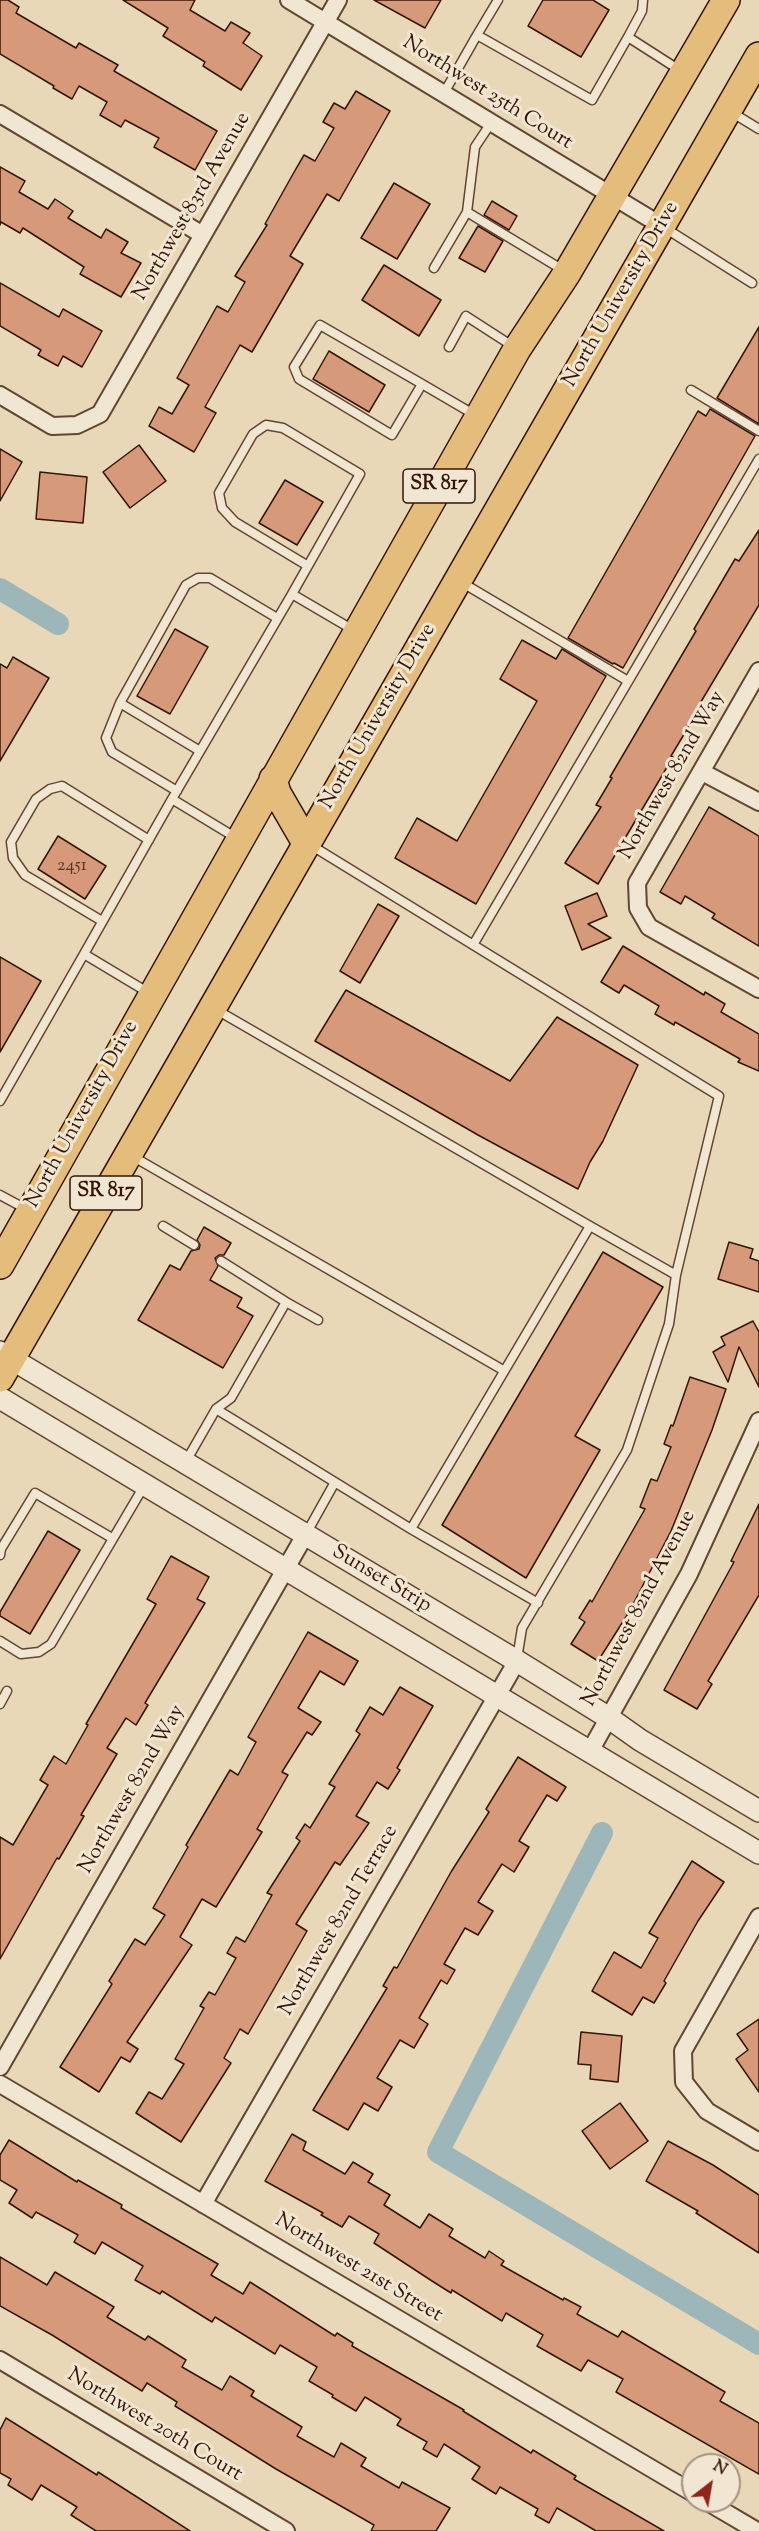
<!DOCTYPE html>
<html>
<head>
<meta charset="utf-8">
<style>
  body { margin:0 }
  #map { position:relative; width:759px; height:2531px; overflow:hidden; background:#e9d8b8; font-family:"Sorts Mill Goudy",serif }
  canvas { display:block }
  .north { position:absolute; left:681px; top:2453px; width:60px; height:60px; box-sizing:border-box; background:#f1e6d1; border:2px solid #a69280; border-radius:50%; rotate:31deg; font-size:16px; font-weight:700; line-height:24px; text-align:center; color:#351506 }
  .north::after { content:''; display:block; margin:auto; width:21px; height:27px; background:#8f2418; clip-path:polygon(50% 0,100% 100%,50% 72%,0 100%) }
</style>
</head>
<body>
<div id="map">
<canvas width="759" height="2531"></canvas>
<div class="north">N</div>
</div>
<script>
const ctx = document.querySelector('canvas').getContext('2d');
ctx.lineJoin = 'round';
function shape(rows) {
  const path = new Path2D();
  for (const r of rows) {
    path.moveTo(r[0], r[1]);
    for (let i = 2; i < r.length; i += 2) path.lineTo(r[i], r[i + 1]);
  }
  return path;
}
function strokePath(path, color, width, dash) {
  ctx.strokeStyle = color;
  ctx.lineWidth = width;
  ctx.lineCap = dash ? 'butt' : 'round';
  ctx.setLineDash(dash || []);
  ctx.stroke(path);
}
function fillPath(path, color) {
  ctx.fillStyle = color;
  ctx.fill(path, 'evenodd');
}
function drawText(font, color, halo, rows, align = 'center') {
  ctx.font = font + ' "Sorts Mill Goudy",serif';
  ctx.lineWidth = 6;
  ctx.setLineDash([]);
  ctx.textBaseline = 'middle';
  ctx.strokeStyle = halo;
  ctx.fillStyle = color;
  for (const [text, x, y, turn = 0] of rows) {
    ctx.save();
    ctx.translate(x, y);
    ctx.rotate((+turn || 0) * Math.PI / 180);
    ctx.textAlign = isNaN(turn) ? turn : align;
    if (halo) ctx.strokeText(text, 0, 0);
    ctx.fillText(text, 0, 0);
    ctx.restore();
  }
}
const canal = shape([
  [0,589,58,624],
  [602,1833,438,2152,759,2344]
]);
const building = shape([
  [0,0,8,0,19,7,16,13,76,48,79,43,118,65,114,71,217,131,195,170,154,147,159,138,125,120,121,127,100,115,107,102,79,86,72,99,53,88,54,86,0,54,0,0],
  [123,0,195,0,190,10,225,31,231,22,250,33,243,43,262,56,241,90,203,66,205,62,163,36,168,28,123,0],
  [374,0,441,0,425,28,374,0],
  [543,0,593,0,609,10,581,57,528,26,543,0],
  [356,91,390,111,339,201,327,194,290,256,303,264,252,352,240,345,205,407,216,413,194,452,149,426,159,407,172,414,189,385,177,378,217,306,228,312,245,282,235,276,267,225,265,224,293,174,304,155,315,161,334,128,323,122,334,103,345,109,356,91],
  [0,167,25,181,19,192,48,209,55,199,73,211,68,218,101,238,106,229,128,242,121,253,141,263,121,297,80,274,84,267,23,228,20,233,1,222,0,225,0,167],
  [394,183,430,204,397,259,361,238,394,183],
  [492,201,517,216,509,230,484,215,492,201],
  [478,226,503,241,485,272,459,258,478,226],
  [384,265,441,300,419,336,362,300,384,265],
  [0,283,59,317,63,309,102,331,82,367,63,356,58,366,38,355,41,350,0,326,0,283],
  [759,327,759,424,717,398,759,327],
  [329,351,385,385,369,412,313,379,329,351],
  [710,409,755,436,623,668,614,663,613,664,568,638,698,411,706,416,710,409],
  [139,445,166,481,130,508,103,472,139,445],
  [0,449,22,462,0,501,0,449],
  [40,472,87,477,83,523,36,519,40,472],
  [285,480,323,502,297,545,259,523,285,480],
  [759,530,759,605,693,715,695,716,671,756,673,757,598,884,565,863,601,807,596,805,612,778,610,777,696,631,694,629,735,559,739,561,759,530],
  [175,629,208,647,170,714,137,696,175,629],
  [522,640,556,659,562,649,606,676,476,904,395,858,417,818,457,841,537,701,500,679,522,640],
  [13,657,49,678,0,761,0,664,7,668,13,657],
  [709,807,759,836,759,946,712,918,715,914,685,896,681,904,660,892,709,807],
  [58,836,106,866,85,899,38,869,58,836],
  [597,893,607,916,588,924,611,938,582,950,565,906,597,893],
  [378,904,399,916,360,983,340,971,378,904],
  [623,946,704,995,705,992,725,1004,721,1012,759,1034,759,1071,738,1062,740,1059,675,1022,674,1025,655,1014,659,1006,624,985,619,993,601,982,623,946],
  [0,957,41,981,0,1052,0,957],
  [346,990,510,1081,557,1017,638,1065,603,1141,590,1162,578,1189,478,1135,315,1041,346,990],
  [204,1227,231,1243,224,1255,219,1255,215,1258,218,1266,210,1280,242,1298,237,1307,253,1316,223,1368,138,1320,170,1265,180,1270,191,1251,199,1249,200,1245,197,1240,204,1227],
  [729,1242,753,1249,750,1258,759,1261,759,1292,718,1279,729,1242],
  [603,1252,663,1287,575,1436,600,1450,526,1578,442,1525,603,1252],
  [753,1321,759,1332,759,1387,739,1347,728,1382,713,1352,725,1345,721,1337,753,1321],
  [690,1377,726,1389,712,1430,671,1531,629,1612,598,1661,571,1644,585,1622,579,1618,590,1600,592,1602,645,1509,640,1507,651,1479,657,1481,671,1447,664,1444,671,1425,673,1426,690,1377],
  [759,1504,759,1595,708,1681,712,1684,697,1709,664,1690,734,1562,731,1561,759,1504],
  [48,1531,80,1550,30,1634,0,1616,0,1612,48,1531],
  [171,1556,209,1577,197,1599,205,1603,145,1703,148,1705,136,1725,126,1718,107,1748,117,1754,81,1815,84,1816,59,1859,57,1858,0,1959,0,1837,13,1845,48,1785,40,1780,54,1756,66,1764,88,1725,86,1724,156,1604,147,1599,171,1556],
  [308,1632,358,1661,344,1685,320,1671,298,1708,321,1722,312,1735,307,1732,282,1772,288,1775,257,1829,262,1832,216,1907,202,1899,180,1937,192,1945,127,2042,138,2049,130,2062,121,2057,99,2092,60,2067,112,1984,109,1981,135,1939,145,1945,165,1915,153,1908,188,1847,186,1845,230,1770,238,1775,256,1742,248,1737,308,1632],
  [400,1687,433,1706,397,1768,400,1770,388,1789,377,1782,356,1816,369,1823,340,1865,335,1862,296,1924,307,1931,248,2034,240,2029,224,2058,231,2063,181,2142,136,2113,149,2092,162,2099,184,2064,175,2059,204,2008,200,2006,209,1992,215,1995,236,1958,227,1953,236,1937,245,1942,272,1895,267,1893,300,1841,296,1838,305,1824,310,1828,335,1787,329,1784,360,1734,356,1731,370,1707,383,1715,400,1687],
  [518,1757,566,1787,557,1801,547,1795,519,1841,529,1847,514,1872,502,1864,478,1902,493,1911,478,1935,465,1928,444,1964,455,1970,447,1984,441,1980,419,2018,428,2024,414,2048,400,2040,377,2078,392,2087,378,2111,364,2103,348,2130,313,2110,387,1988,383,1986,394,1967,397,1968,451,1872,489,1812,486,1809,518,1757],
  [692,1861,724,1882,698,1921,664,1981,666,1983,654,2003,643,1997,632,2015,592,1991,614,1952,641,1968,658,1938,649,1933,692,1861],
  [759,2019,759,2092,736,2059,748,2050,737,2034,759,2019],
  [581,2032,622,2036,618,2082,590,2079,591,2065,578,2064,581,2032],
  [620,2103,648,2141,610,2169,582,2131,620,2103],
  [292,2134,306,2142,303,2150,345,2174,353,2162,373,2174,368,2182,390,2195,384,2205,420,2228,429,2214,453,2229,449,2236,485,2258,489,2251,504,2261,501,2265,563,2300,564,2298,581,2307,577,2314,618,2337,622,2331,725,2392,720,2401,759,2423,759,2474,616,2392,623,2379,588,2360,581,2371,537,2346,543,2335,506,2313,502,2321,452,2290,451,2293,432,2281,374,2243,379,2234,349,2216,342,2227,321,2215,323,2213,265,2181,292,2134],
  [9,2140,77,2182,78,2180,122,2205,121,2208,218,2264,211,2275,243,2294,250,2282,335,2336,337,2333,353,2343,352,2346,464,2410,463,2411,531,2453,533,2450,556,2464,576,2476,574,2479,664,2531,596,2531,557,2508,549,2523,535,2515,538,2509,500,2487,496,2494,472,2479,480,2467,444,2444,437,2457,423,2449,427,2442,397,2425,401,2419,365,2397,356,2411,332,2397,333,2395,309,2381,317,2367,280,2345,275,2354,215,2317,212,2322,162,2291,160,2294,135,2280,143,2266,102,2242,95,2254,74,2242,78,2235,36,2212,32,2218,9,2203,17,2190,0,2180,0,2155,9,2140],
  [668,2141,713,2165,759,2195,759,2253,696,2213,698,2211,646,2181,668,2141],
  [0,2257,47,2285,55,2272,114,2307,107,2317,145,2340,148,2336,186,2360,182,2367,222,2390,230,2376,254,2391,251,2396,302,2427,297,2436,334,2457,341,2443,366,2458,361,2466,399,2488,402,2482,450,2508,436,2531,371,2531,374,2525,276,2469,175,2406,177,2402,147,2383,142,2391,52,2335,0,2306,0,2257],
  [6,2418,97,2475,98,2472,190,2531,96,2531,71,2515,77,2507,41,2485,32,2500,8,2485,11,2479,0,2473,0,2430,6,2418]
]);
const service = shape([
  [498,0,477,35,592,100,628,37,681,71],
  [628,37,642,11,643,0],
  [444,93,477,35],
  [731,112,759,129],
  [491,123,475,147,467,212,563,270],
  [665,228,752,283],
  [434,268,467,212],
  [449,347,466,316,514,347],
  [422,384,392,435,299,379,294,367,320,325,422,384,475,415],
  [691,390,759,431],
  [308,566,235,522,222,508,219,493,253,434,266,425,283,428,360,474,292,594,355,631],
  [461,582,628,681],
  [120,703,200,751],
  [177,791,112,752,106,738,120,703,186,585,198,578,210,578,277,618],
  [238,839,172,799,292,594],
  [309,844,719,1096,676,1275,669,1324,627,1450,522,1628,517,1659],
  [102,921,25,875,13,858,11,842,36,799,50,789,62,786,149,840],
  [473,945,759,459],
  [149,993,84,954,172,799],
  [0,1101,84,954],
  [132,1156,503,1370],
  [0,1195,26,1209],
  [163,1226,194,1245],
  [590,1226,676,1275],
  [286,1302,318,1320],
  [216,1409,231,1398,286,1302,221,1261],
  [185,1463,216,1409,411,1529,590,1226,215,1009],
  [411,1529,538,1603],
  [306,1534,335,1482],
  [0,1555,1,1549,35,1493,112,1538],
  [0,1641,21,1654,39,1652,51,1644,144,1486],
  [0,1704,7,1691]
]);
const minor = shape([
  [289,0,662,226],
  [0,114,203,235],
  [0,395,52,426,77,425,100,414,338,0],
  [759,671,637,883,638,908,649,927,759,989],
  [702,772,759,802],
  [589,1753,689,1574,759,1421],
  [759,1917,683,2051,684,2082,707,2111,759,2142],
  [0,2067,305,1535],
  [0,2084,693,2493],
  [203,2204,517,1661],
  [0,2360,286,2531],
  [706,2501,757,2531]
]);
const tertiary = shape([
  [0,1352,517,1661,609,1718,640,1740,759,1811],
  [0,1398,759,1853]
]);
const primary = shape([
  [273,779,277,793,306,843],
  [0,1265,517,349,567,273,726,0],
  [0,1378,759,56]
]);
const numberNames = [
  ["2451",72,867]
];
const shields = [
  [439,486,72],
  [106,1193,72]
];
const shieldNames = [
  ["SR 817",439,486],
  ["SR 817",106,1193]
];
const streetNames = [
  ["Northwest 25th Court",487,94,32],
  ["Northwest 83rd Avenue",193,207,-60],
  ["North University Drive",622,295,-60],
  ["North University Drive",379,717,-60],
  ["Northwest 82nd Way",673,776,-60],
  ["North University Drive",83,1115,-61],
  ["Sunset Strip",381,1580,31],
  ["Northwest 82nd Avenue",640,1609,-62],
  ["Northwest 82nd Way",133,1790,-60],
  ["Northwest 82nd Terrace",340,1921,-60],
  ["Northwest 21st Street",358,2269,31],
  ["Northwest 20th Court",154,2426,31]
];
strokePath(canal, '#9db6ba', 22);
fillPath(building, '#d69979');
strokePath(building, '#351506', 1.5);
strokePath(service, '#624632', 11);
strokePath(minor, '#624632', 20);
strokePath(tertiary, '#624632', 24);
strokePath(primary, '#351506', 30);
strokePath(service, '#f1e6d1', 8);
strokePath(minor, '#f1e6d1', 16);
strokePath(tertiary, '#f1e6d1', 21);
strokePath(primary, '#e4bc7c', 27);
drawText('18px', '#5d3623', null, numberNames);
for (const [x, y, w] of shields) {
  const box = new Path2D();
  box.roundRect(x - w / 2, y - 17, w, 34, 4.5);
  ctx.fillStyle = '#f1e6d1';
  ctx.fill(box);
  strokePath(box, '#351506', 1.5);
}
drawText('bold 20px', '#351506', null, shieldNames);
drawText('21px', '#351506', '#f1e6d1', streetNames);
</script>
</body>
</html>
